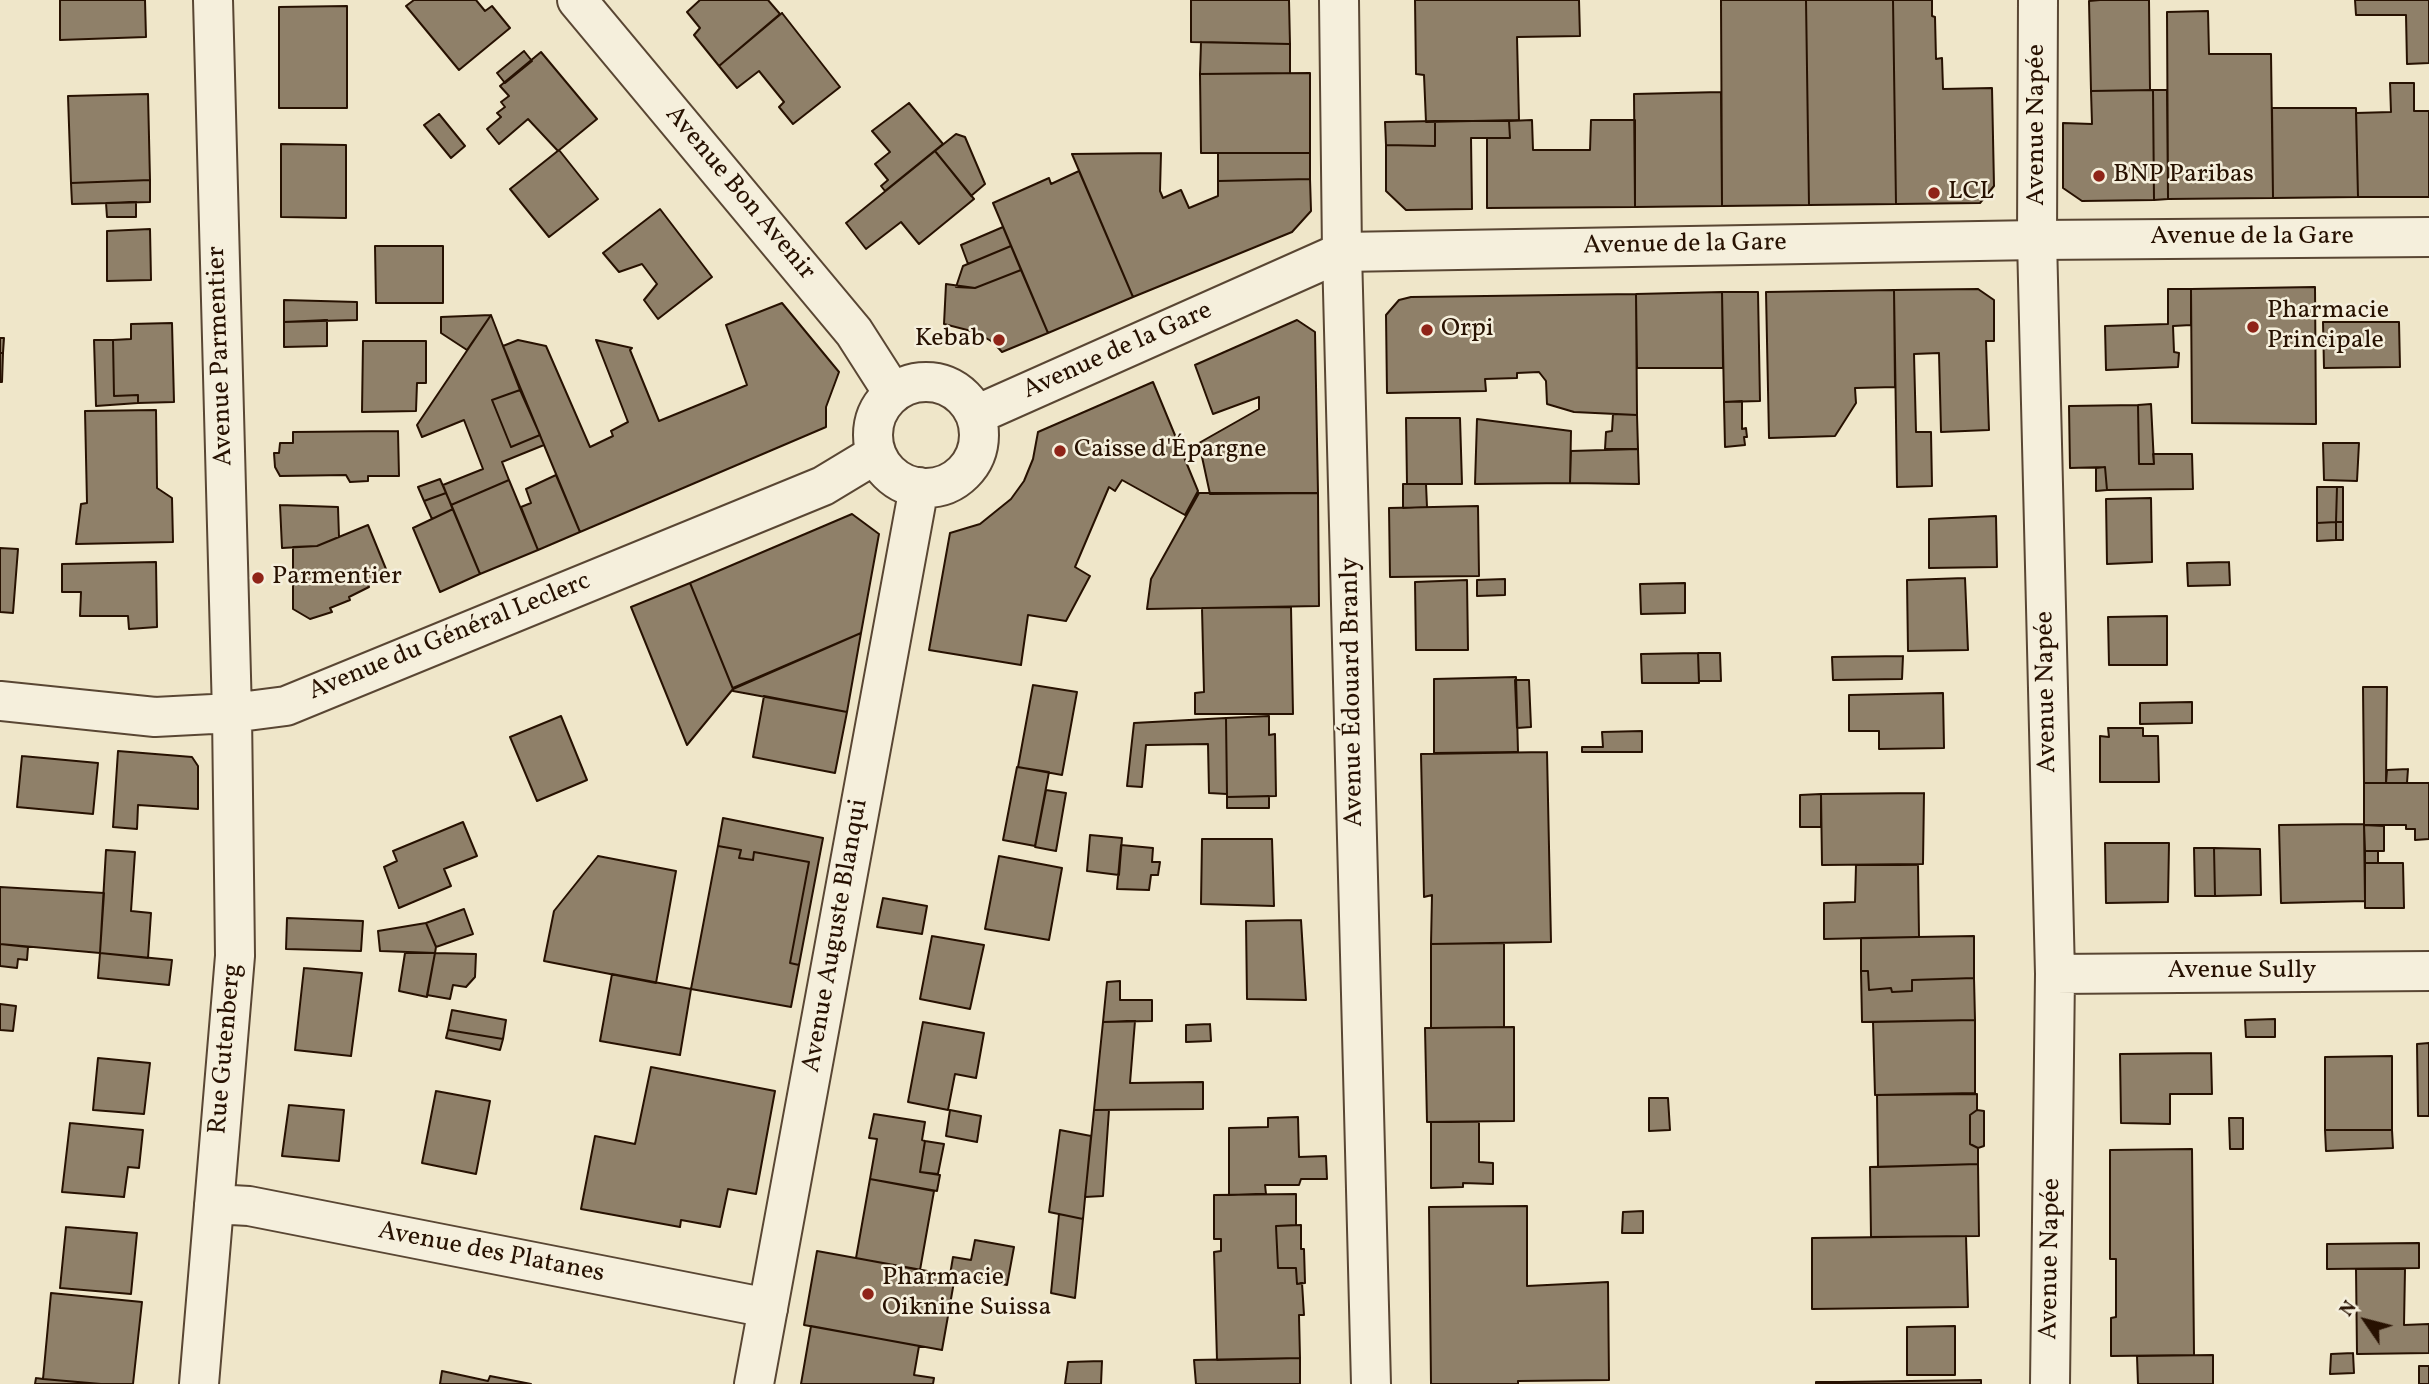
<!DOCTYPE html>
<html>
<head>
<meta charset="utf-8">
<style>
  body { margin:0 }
  #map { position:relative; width:2429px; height:1384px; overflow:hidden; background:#efe6c9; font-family:Vollkorn,serif }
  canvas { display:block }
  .north { position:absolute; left:2331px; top:1286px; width:70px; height:70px; -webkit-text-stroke:5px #f5efdc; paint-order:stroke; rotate:305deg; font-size:19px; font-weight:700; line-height:28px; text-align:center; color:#271101 }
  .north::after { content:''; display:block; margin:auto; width:24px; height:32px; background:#271101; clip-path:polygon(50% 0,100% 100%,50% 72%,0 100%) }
</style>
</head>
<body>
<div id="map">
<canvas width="2429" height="1384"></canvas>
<div class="north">N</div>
</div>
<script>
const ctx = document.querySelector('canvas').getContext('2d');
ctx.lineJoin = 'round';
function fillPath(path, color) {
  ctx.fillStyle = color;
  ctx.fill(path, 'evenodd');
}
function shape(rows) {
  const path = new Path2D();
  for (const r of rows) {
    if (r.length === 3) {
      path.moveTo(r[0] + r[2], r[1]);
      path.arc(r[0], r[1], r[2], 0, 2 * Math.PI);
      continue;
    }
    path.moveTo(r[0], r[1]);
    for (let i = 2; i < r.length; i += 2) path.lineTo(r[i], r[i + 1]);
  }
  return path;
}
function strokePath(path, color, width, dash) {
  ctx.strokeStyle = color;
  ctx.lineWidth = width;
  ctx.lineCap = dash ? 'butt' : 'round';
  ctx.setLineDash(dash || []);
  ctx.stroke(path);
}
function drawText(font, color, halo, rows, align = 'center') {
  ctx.font = font + ' Vollkorn,serif';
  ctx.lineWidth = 5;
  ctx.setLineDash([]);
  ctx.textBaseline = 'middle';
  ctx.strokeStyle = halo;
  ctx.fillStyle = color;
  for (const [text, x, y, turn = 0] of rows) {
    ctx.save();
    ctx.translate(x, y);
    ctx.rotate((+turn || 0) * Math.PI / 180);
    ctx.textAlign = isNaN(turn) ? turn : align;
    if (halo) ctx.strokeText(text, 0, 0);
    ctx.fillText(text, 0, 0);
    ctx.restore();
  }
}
const building = shape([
  [60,0,145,0,146,37,60,40,60,0],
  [414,0,476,0,485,11,492,6,510,28,459,70,406,6,414,0],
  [700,0,768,0,780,14,719,66,694,35,700,28,687,12,700,0],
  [1191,0,1289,0,1290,44,1191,42,1191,0],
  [1415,0,1579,0,1580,36,1517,37,1519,120,1426,122,1424,75,1416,74,1415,0],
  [1721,0,1806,0,1809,205,1722,206,1721,0],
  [1806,0,1893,0,1896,204,1809,205,1806,0],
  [1893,0,1932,0,1932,16,1935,17,1936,59,1942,58,1943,89,1992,88,1994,186,1980,203,1896,204,1893,0],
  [2100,0,2149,0,2150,90,2091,91,2089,1,2100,0],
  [2355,0,2429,0,2429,63,2407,64,2406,15,2356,15,2355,0],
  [347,6,347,108,279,108,279,7,347,6],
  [2208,11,2209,54,2271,54,2273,198,2168,199,2167,12,2208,11],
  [782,13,840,87,793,124,779,107,784,102,759,71,737,88,719,66,782,13],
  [1201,42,1290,44,1290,73,1200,74,1201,42],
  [524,51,532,61,505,83,497,73,524,51],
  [541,52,597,119,558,151,528,119,499,144,487,129,501,117,497,113,505,107,501,102,509,96,500,86,541,52],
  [1310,73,1310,153,1201,153,1200,74,1310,73],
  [2390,83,2414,83,2414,111,2429,111,2429,197,2358,197,2356,113,2391,112,2390,83],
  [2153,90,2167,90,2168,199,2154,200,2153,90],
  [2153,90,2154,200,2082,201,2063,188,2063,123,2092,124,2091,91,2153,90],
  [1721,92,1722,206,1635,207,1634,94,1721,92],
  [148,94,150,180,71,183,68,96,148,94],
  [909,103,943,144,885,191,881,186,888,180,875,164,890,152,872,131,909,103],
  [2272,108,2356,108,2358,197,2273,198,2272,108],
  [439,114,465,146,451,158,424,125,439,114],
  [1532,120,1533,150,1590,150,1591,120,1635,120,1635,207,1487,208,1487,138,1510,138,1509,121,1532,120],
  [1435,121,1509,121,1510,138,1471,138,1472,209,1406,210,1386,191,1386,145,1435,146,1435,121],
  [1435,121,1435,146,1386,145,1385,122,1435,121],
  [956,134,965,137,985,184,971,196,935,151,956,134],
  [281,144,346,145,346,218,281,217,281,144],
  [559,150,598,199,549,237,510,189,559,150],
  [935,151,974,199,919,244,901,222,866,249,846,223,935,151],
  [1161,153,1160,191,1163,198,1181,190,1189,208,1218,196,1218,181,1310,179,1311,211,1292,232,1133,297,1072,154,1161,153],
  [1218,153,1310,153,1310,179,1218,181,1218,153],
  [1079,171,1133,297,1048,333,993,203,1049,178,1051,184,1079,171],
  [150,180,150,202,72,204,71,183,150,180],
  [136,202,136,217,107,217,106,203,136,202],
  [660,209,712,277,658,319,644,300,657,284,642,264,619,272,603,253,660,209],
  [1003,227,1011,246,968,264,961,245,1003,227],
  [150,229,151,280,107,281,107,231,150,229],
  [375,246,443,246,443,303,376,303,375,246],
  [1011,246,1021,270,975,288,956,287,963,266,1011,246],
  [1021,270,1048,333,1002,352,993,342,975,332,944,324,946,284,975,288,1021,270],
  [2315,287,2316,424,2192,423,2191,289,2315,287],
  [1978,289,1994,300,1994,341,1986,341,1989,430,1941,432,1939,353,1914,354,1916,432,1931,432,1932,486,1897,487,1894,290,1978,289],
  [2168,289,2191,289,2191,325,2173,326,2174,352,2179,353,2178,367,2106,370,2105,326,2168,324,2168,289],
  [1894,290,1895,387,1855,388,1856,403,1835,436,1769,438,1766,292,1894,290],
  [1722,292,1723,368,1637,368,1636,294,1722,292],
  [1722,292,1758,292,1760,401,1724,402,1722,292],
  [1636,294,1637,415,1574,412,1547,404,1546,381,1539,372,1517,373,1517,378,1485,379,1486,391,1387,393,1386,315,1399,300,1411,297,1636,294],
  [284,300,357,302,357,320,284,322,284,300],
  [782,303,839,372,826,407,826,427,580,532,503,346,518,340,546,346,590,447,613,436,611,431,628,422,596,340,632,348,630,350,659,421,747,385,726,325,782,303],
  [491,315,520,390,492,400,511,447,540,435,544,445,502,462,509,480,451,505,443,485,483,469,464,420,422,437,417,425,491,315],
  [491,315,467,350,441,333,441,317,491,315],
  [327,320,327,346,284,347,284,322,327,320],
  [1297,320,1315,332,1318,493,1210,494,1199,443,1259,409,1259,397,1213,414,1195,365,1297,320],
  [2323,322,2399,322,2400,367,2324,368,2323,322],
  [172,323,174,402,138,403,138,395,114,396,113,340,131,339,131,324,172,323],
  [0,338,4,338,3,353,0,353,0,338],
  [94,340,113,340,114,396,138,395,138,403,96,406,94,340],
  [363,341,426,341,426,383,417,383,416,411,362,412,363,341],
  [0,353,3,353,2,382,0,382,0,353],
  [1153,382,1198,491,1185,515,1122,480,1115,491,1109,487,1075,567,1090,576,1066,621,1028,615,1021,665,929,650,950,533,980,524,1011,499,1024,481,1033,459,1038,432,1153,382],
  [520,390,540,435,511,447,492,400,520,390],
  [1742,401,1742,429,1746,428,1747,437,1744,437,1745,445,1725,447,1724,402,1742,401],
  [2151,404,2154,464,2139,464,2138,405,2151,404],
  [2138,405,2139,464,2154,464,2153,454,2192,454,2193,489,2107,490,2105,467,2070,468,2069,406,2138,405],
  [156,410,157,488,172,498,173,542,76,544,81,504,87,503,85,411,156,410],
  [1613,414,1637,415,1638,449,1605,449,1606,432,1612,431,1613,414],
  [1406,418,1460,418,1462,484,1407,484,1406,418],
  [1477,419,1571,431,1570,483,1475,484,1477,419],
  [398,431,399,476,368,476,368,481,350,482,346,475,280,476,275,467,274,453,279,453,280,443,293,443,293,432,398,431],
  [2323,443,2359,443,2357,481,2324,480,2323,443],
  [1638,449,1639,484,1570,483,1571,451,1638,449],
  [2105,467,2107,490,2096,491,2096,468,2105,467],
  [556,475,580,532,538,550,521,507,531,503,526,489,556,475],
  [440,479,446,493,424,501,418,487,440,479],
  [509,480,538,550,480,574,451,505,509,480],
  [1403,484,1426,484,1427,507,1403,508,1403,484],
  [2317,487,2337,487,2336,522,2317,523,2317,487],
  [2337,487,2343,487,2343,522,2336,522,2337,487],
  [446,493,453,509,432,519,424,501,446,493],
  [1199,493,1318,493,1319,606,1147,609,1151,579,1199,493],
  [2151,498,2152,562,2107,564,2106,499,2151,498],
  [280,505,338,507,339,537,317,546,282,548,280,505],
  [1478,506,1479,576,1390,577,1389,508,1478,506],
  [453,509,480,574,440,592,413,528,453,509],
  [852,514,879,534,861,633,733,689,690,583,852,514],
  [1996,516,1997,567,1929,568,1929,519,1996,516],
  [2336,522,2343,522,2343,540,2336,540,2336,522],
  [2336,522,2336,540,2317,541,2317,523,2336,522],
  [368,525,388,574,367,583,369,587,349,597,350,600,330,608,332,612,310,619,293,609,293,547,317,546,368,525],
  [0,548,18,549,13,613,0,612,0,548],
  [156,562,157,627,129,629,128,616,80,616,81,592,62,592,62,564,156,562],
  [2229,562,2230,585,2188,586,2187,563,2229,562],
  [1965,578,1968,650,1908,651,1907,580,1965,578],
  [1505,579,1505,595,1477,596,1477,580,1505,579],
  [1467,580,1468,650,1416,650,1415,582,1467,580],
  [690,583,733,689,687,745,631,607,690,583],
  [1685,583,1685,613,1641,614,1640,584,1685,583],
  [1291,607,1293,714,1195,714,1195,693,1204,692,1202,608,1291,607],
  [2167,616,2167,665,2109,665,2108,617,2167,616],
  [861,633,847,712,733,691,733,688,861,633],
  [1698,653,1720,653,1721,681,1699,681,1698,653],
  [1698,653,1699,683,1642,683,1641,654,1698,653],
  [1903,656,1902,679,1833,680,1832,657,1903,656],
  [1516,677,1518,752,1434,753,1434,679,1516,677],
  [1515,680,1529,680,1531,727,1517,728,1515,680],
  [1033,685,1077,692,1062,775,1018,767,1033,685],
  [2363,687,2387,687,2386,783,2364,783,2363,687],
  [1943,693,1944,748,1879,749,1879,731,1849,731,1849,695,1943,693],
  [764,696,847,712,835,773,753,757,764,696],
  [2192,702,2192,723,2140,724,2140,703,2192,702],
  [561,716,587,780,537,801,510,737,561,716],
  [1269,716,1269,735,1275,734,1276,796,1227,797,1226,718,1269,716],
  [1226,718,1227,794,1209,793,1208,744,1146,745,1142,787,1127,786,1134,723,1226,718],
  [2108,728,2143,728,2143,736,2158,736,2159,782,2100,782,2100,736,2109,737,2108,728],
  [1642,731,1642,752,1582,752,1582,747,1603,747,1602,732,1642,731],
  [118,751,192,757,198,766,198,809,138,805,137,829,113,827,118,751],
  [1547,752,1551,942,1431,944,1432,895,1424,897,1421,754,1547,752],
  [22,756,98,763,93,814,17,807,22,756],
  [1017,767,1049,772,1035,846,1003,840,1017,767],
  [2408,769,2407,783,2386,783,2387,770,2408,769],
  [2364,783,2429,783,2429,839,2415,840,2415,829,2406,829,2406,825,2364,825,2364,783],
  [1046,790,1066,793,1056,851,1035,847,1046,790],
  [1924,793,1923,864,1822,865,1821,794,1924,793],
  [1821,794,1821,827,1800,827,1800,795,1821,794],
  [1269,796,1269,808,1227,808,1227,797,1269,796],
  [723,818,823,838,799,965,790,963,809,862,754,852,753,860,739,858,741,850,718,846,723,818],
  [463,822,477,856,444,869,451,886,399,908,384,867,397,861,393,851,463,822],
  [2364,824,2365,901,2281,903,2279,825,2364,824],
  [2364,825,2384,826,2384,851,2365,851,2364,825],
  [1090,835,1122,838,1119,875,1087,871,1090,835],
  [1202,839,1272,839,1274,906,1201,904,1202,839],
  [2105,843,2169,843,2168,902,2106,903,2105,843],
  [1121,845,1153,848,1152,862,1160,862,1158,875,1151,875,1149,890,1117,889,1121,845],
  [718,846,741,850,739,858,753,860,754,852,809,862,790,963,799,965,791,1007,691,989,718,846],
  [2194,848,2214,848,2215,896,2195,896,2194,848],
  [2214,848,2260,849,2261,895,2215,896,2214,848],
  [106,850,135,852,131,911,151,913,148,958,100,953,106,850],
  [2365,851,2378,851,2378,863,2365,863,2365,851],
  [598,856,676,871,656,983,544,961,554,911,598,856],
  [999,856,1062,868,1049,940,985,929,999,856],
  [2365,863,2403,863,2404,908,2365,908,2365,863],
  [1856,865,1918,865,1919,937,1824,939,1824,903,1855,902,1856,865],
  [0,887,104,893,100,953,0,944,0,887],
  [883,898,927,906,922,934,877,927,883,898],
  [464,909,473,934,436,947,426,923,464,909],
  [287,918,363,921,361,951,286,949,287,918],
  [1301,920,1306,1000,1247,999,1246,921,1301,920],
  [426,923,436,947,435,953,380,951,378,931,426,923],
  [932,936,984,945,970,1009,920,999,932,936],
  [1974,936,1974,978,1912,980,1912,991,1892,992,1891,988,1869,990,1868,971,1861,971,1861,938,1974,936],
  [1504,943,1504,1027,1431,1028,1431,944,1504,943],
  [0,944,28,947,27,960,18,959,17,968,0,966,0,944],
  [100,953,172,960,169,985,98,978,100,953],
  [405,953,435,953,427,997,399,991,405,953],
  [435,953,476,954,475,977,466,987,453,985,450,999,427,995,435,953],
  [304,968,362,973,351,1056,295,1050,304,968],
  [1861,971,1868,971,1869,990,1891,988,1892,992,1912,991,1912,980,1974,978,1975,1020,1862,1022,1861,971],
  [612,974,691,989,680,1055,600,1041,612,974],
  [1120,981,1120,1000,1152,1000,1152,1021,1103,1022,1107,982,1120,981],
  [0,1004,16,1006,13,1031,0,1030,0,1004],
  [452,1010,506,1020,503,1039,448,1030,452,1010],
  [2275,1019,2275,1037,2246,1037,2245,1020,2275,1019],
  [1975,1020,1975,1093,1875,1095,1873,1022,1975,1020],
  [1135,1021,1130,1083,1203,1082,1203,1109,1094,1110,1103,1022,1135,1021],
  [923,1022,984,1033,976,1078,955,1074,948,1110,908,1102,923,1022],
  [1210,1024,1211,1041,1186,1042,1186,1025,1210,1024],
  [1514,1027,1514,1121,1427,1122,1425,1028,1514,1027],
  [448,1030,503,1039,500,1050,446,1038,448,1030],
  [2429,1043,2429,1116,2418,1116,2417,1044,2429,1043],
  [2211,1053,2212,1094,2170,1094,2170,1124,2121,1123,2120,1054,2211,1053],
  [2392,1056,2392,1130,2325,1130,2325,1057,2392,1056],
  [98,1058,150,1063,144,1114,93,1110,98,1058],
  [651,1067,775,1091,756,1194,728,1189,720,1227,681,1220,680,1227,581,1209,595,1136,635,1144,651,1067],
  [436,1091,490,1101,476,1174,422,1163,436,1091],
  [1977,1094,1977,1110,1970,1115,1970,1144,1978,1148,1978,1164,1878,1167,1877,1095,1977,1094],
  [1649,1098,1668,1098,1670,1130,1649,1131,1649,1098],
  [289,1105,344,1110,339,1161,282,1156,289,1105],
  [950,1110,981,1116,977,1142,946,1136,950,1110],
  [1094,1110,1109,1110,1103,1196,1085,1197,1094,1110],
  [1977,1110,1984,1111,1984,1146,1978,1148,1970,1144,1970,1115,1977,1110],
  [874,1114,925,1122,922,1140,925,1141,920,1172,940,1175,937,1191,870,1179,877,1139,869,1138,874,1114],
  [1298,1117,1299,1157,1326,1156,1327,1179,1301,1179,1299,1185,1265,1185,1266,1194,1229,1195,1229,1128,1268,1127,1268,1118,1298,1117],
  [2229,1118,2243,1118,2243,1149,2230,1149,2229,1118],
  [1431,1122,1479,1122,1479,1162,1493,1163,1493,1184,1463,1183,1463,1187,1431,1188,1431,1122],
  [70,1123,143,1130,139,1168,128,1167,124,1197,62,1192,70,1123],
  [1060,1130,1091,1136,1083,1219,1049,1212,1060,1130],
  [2325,1130,2392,1130,2393,1148,2326,1151,2325,1130],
  [925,1141,944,1144,938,1174,920,1172,925,1141],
  [2192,1149,2194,1355,2111,1356,2111,1318,2116,1317,2116,1259,2110,1259,2110,1150,2192,1149],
  [1978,1164,1979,1236,1871,1237,1870,1167,1978,1164],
  [870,1179,934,1191,920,1270,856,1258,870,1179],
  [1296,1194,1296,1225,1276,1226,1278,1268,1296,1268,1297,1284,1302,1283,1304,1315,1299,1315,1300,1358,1217,1360,1214,1252,1221,1251,1221,1239,1214,1239,1214,1195,1296,1194],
  [1527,1206,1527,1286,1608,1282,1609,1380,1518,1381,1518,1384,1431,1384,1429,1207,1527,1206],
  [1643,1211,1643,1233,1622,1233,1623,1212,1643,1211],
  [1059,1214,1083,1219,1075,1298,1051,1293,1059,1214],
  [1301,1225,1301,1249,1304,1249,1305,1283,1297,1284,1296,1268,1278,1268,1276,1226,1301,1225],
  [66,1227,137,1233,131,1294,60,1288,66,1227],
  [1966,1236,1968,1307,1812,1309,1812,1238,1966,1236],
  [975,1240,1014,1247,1007,1285,950,1275,953,1257,971,1260,975,1240],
  [2419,1243,2419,1268,2327,1269,2327,1244,2419,1243],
  [817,1251,955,1276,942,1350,804,1325,817,1251],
  [2356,1269,2405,1269,2404,1325,2429,1324,2429,1353,2357,1354,2356,1269],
  [51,1293,142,1302,133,1384,101,1384,43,1379,51,1293],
  [811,1326,919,1346,914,1375,934,1378,933,1384,801,1384,811,1326],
  [1955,1326,1955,1375,1907,1375,1907,1327,1955,1326],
  [2353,1353,2354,1373,2330,1374,2331,1354,2353,1353],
  [2213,1355,2213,1384,2138,1384,2137,1356,2213,1355],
  [1300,1358,1300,1384,1196,1384,1194,1360,1300,1358],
  [1102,1361,1101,1384,1065,1384,1068,1362,1102,1361],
  [2419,1366,2429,1366,2429,1384,2419,1384,2419,1366],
  [442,1371,488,1381,490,1376,531,1384,440,1384,442,1371],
  [36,1378,43,1379,101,1384,35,1384,36,1378],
  [1981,1380,1981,1384,1841,1384,1841,1382,1981,1380],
  [1816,1382,1841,1382,1841,1384,1816,1384,1816,1382]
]);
const minor = shape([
  [577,0,854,332,893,393],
  [1339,0,1342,252,1371,1384],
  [2038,0,2037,240,2055,974,2050,1384],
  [0,701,155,717,232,713,286,706,823,486,876,454],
  [2055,974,2429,971],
  [214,1204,249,1206,768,1308],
  [199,1384,235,956,232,713,213,0]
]);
const tertiary = shape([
  [926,435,53],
  [976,415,1342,252,2037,240,2429,237],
  [754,1384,919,487]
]);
const markers = [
  [2099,176,7,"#8f2418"],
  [1934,193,7,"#8f2418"],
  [2253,327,7,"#8f2418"],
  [1427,330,7,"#8f2418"],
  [999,340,7,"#8f2418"],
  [1060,451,7,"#8f2418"],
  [258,578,7,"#8f2418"],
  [868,1294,7,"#8f2418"]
];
const streetNames = [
  ["Avenue Napée",2038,125,-90],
  ["Avenue Bon Avenir",739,194,50],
  ["Avenue de la Gare",2252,238],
  ["Avenue de la Gare",1685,246,-1],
  ["Avenue de la Gare",1118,352,-24],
  ["Avenue Parmentier",222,356,-92],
  ["Avenue du Général Leclerc",450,638,-22],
  ["Avenue Édouard Branly",1354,692,-91],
  ["Avenue Napée",2048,692,-91],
  ["Avenue Auguste Blanqui",837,936,-80],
  ["Avenue Sully",2242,972],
  ["Rue Gutenberg",227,1049,-85],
  ["Avenue des Platanes",491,1254,11],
  ["Avenue Napée",2052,1259,-89]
];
const poiNames = [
  ["BNP Paribas",2113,176],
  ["LCL",1948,193],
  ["Pharmacie",2267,312],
  ["Principale",2267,342],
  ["Orpi",1441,330],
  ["Kebab",985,340,"right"],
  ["Caisse d'Épargne",1074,451],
  ["Parmentier",272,578],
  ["Pharmacie",882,1279],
  ["Oiknine Suissa",882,1309]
];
fillPath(building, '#8f8069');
strokePath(building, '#271101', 2);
strokePath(minor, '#594633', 42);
strokePath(tertiary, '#594633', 42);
strokePath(minor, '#f5efdc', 38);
strokePath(tertiary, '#f5efdc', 38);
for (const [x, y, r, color] of markers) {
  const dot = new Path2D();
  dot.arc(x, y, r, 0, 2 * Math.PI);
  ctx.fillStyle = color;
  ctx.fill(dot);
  strokePath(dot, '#f5efdc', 2.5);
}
drawText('26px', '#271101', '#f5efdc', streetNames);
drawText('26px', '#271101', '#f5efdc', poiNames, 'left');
</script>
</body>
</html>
